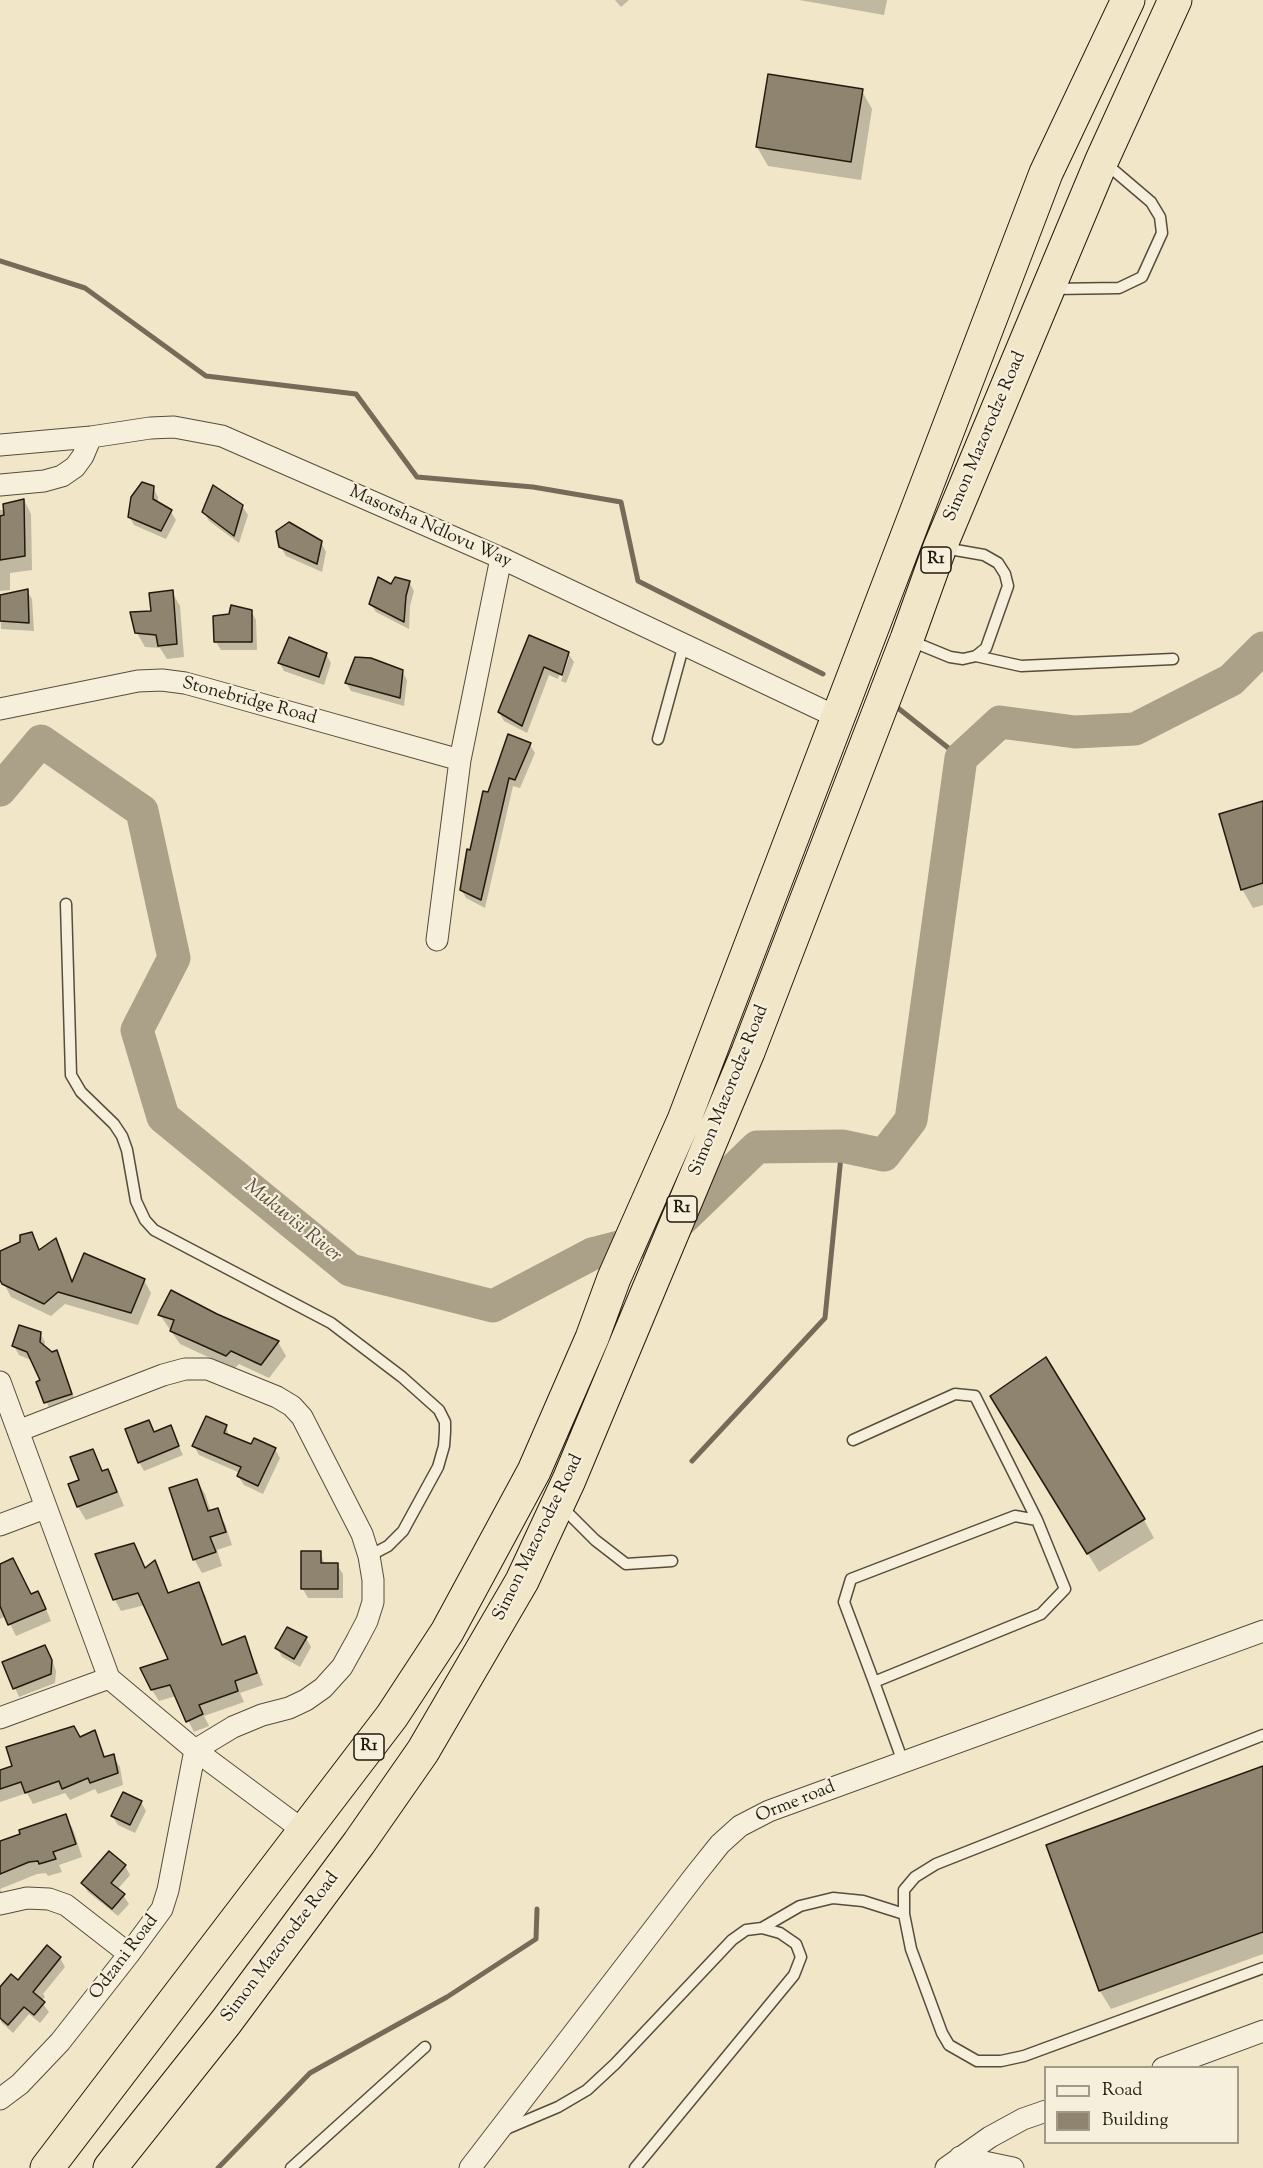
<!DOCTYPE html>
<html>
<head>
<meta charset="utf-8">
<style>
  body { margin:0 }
  #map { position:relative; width:1263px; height:2168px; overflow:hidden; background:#f1e6c8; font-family:"Sorts Mill Goudy",serif }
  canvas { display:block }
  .legend { position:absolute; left:1044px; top:2066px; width:195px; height:78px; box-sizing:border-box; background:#f6efdb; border:2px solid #a29a89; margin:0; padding:8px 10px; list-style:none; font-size:18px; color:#231a0f }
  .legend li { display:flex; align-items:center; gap:12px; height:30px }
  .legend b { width:30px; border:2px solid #a29a89 }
</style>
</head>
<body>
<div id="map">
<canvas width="1263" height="2168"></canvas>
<ul class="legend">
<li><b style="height:8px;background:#f6efdb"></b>Road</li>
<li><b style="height:16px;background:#8e846f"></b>Building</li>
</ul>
</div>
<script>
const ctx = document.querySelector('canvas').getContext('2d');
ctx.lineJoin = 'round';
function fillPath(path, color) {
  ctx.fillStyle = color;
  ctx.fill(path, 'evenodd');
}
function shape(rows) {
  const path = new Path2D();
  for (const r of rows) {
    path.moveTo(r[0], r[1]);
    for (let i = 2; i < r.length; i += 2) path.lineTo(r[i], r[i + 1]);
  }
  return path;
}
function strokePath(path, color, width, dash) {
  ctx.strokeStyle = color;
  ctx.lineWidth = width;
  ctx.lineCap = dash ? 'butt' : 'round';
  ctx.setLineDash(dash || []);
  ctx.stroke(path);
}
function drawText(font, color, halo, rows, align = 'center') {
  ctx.font = font + ' "Sorts Mill Goudy",serif';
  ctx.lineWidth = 4.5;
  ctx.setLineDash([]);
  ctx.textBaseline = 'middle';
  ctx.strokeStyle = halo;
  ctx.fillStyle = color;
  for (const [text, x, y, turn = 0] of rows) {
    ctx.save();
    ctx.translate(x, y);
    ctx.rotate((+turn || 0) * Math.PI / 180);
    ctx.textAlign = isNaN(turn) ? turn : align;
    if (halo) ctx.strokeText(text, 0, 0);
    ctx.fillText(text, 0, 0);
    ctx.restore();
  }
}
const shadow = shape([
  [615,0,629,0,621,7],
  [799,0,887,0,884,15],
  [862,91,872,109,861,180,768,166,757,147],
  [153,488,158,497,158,503,171,512,176,520,166,539,134,525,129,516],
  [24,500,31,514,32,570,10,573,10,590,0,591,0,510,5,510],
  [242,506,248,515,239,543,209,521,204,512],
  [321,542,326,552,322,572,286,556,281,547],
  [409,582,414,591,410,606,409,629,376,612,370,603,392,586],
  [27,591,32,599,34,631,1,629,0,597],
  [172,592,180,606,184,657,167,659,160,648,145,647,137,633],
  [251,611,256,620,257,650,221,650,216,642,230,616],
  [530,637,568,653,574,662,566,683,561,681,569,657,566,657,558,679,549,675,527,733,504,721,499,712],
  [326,654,331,663,324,685,284,671,279,662],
  [402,671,407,680,404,706,351,691,346,682],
  [530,745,535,753,520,788,513,786,485,908,466,898,461,889,489,794],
  [1263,803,1263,905,1253,908,1242,889],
  [31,1234,40,1251,56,1240,63,1253,73,1282,144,1280,151,1293,138,1325,65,1304,51,1316,11,1297,0,1276,0,1252,22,1243],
  [160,1315,217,1315,278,1342,286,1356,269,1378,239,1364,234,1369,180,1344],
  [40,1333,45,1342,44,1348,51,1354,56,1352,61,1361,76,1403,51,1412,38,1383,42,1381,33,1361,19,1355,14,1346],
  [1003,1415,1144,1520,1154,1538,1099,1572],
  [149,1422,155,1433,170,1427,183,1455,144,1471,139,1462],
  [226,1427,230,1437,252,1446,275,1449,280,1458,263,1494,244,1485,238,1476,240,1473,199,1455,194,1446],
  [93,1450,103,1472,107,1470,115,1484,124,1506,86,1520,78,1507,81,1481],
  [197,1481,205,1494,211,1512,217,1510,225,1524,232,1545,217,1550,222,1566,202,1573,194,1559],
  [320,1552,325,1565,337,1565,343,1574,343,1598,308,1598,303,1589],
  [97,1555,140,1556,146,1570,155,1562,169,1594,198,1584,205,1595,223,1646,244,1638,250,1650,263,1685,240,1693,244,1702,204,1716,209,1726,194,1732,176,1696,159,1701,152,1690,170,1660,145,1605,121,1611,115,1600],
  [0,1566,31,1596,44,1604,51,1621,16,1636,6,1616,0,1619],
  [306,1638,311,1647,300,1667,282,1657,277,1648],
  [50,1655,56,1671,55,1683,19,1697,4,1663],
  [94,1732,106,1758,113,1756,120,1767,123,1785,98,1794,95,1789,70,1800,65,1793,33,1804,27,1793,0,1802,0,1772],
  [1263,1768,1263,1954,1111,2009,1100,1991,1047,1846],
  [141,1802,146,1811,135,1833,118,1825,112,1816],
  [65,1816,73,1829,82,1857,59,1865,62,1872,48,1876,46,1873,37,1874,0,1889,3,1895,0,1897,0,1843],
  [125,1866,130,1875,117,1890,123,1895,129,1904,118,1916,88,1892,82,1883],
  [47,1948,60,1958,65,1967,43,1994,45,1997,41,2001,49,2012,40,2023,29,2014,13,2033,1,2022,0,2011]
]);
const stream = shape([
  [0,261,85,288,206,376,356,394,417,477,533,487,621,502,638,581,823,674],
  [898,708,961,758],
  [692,1461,825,1318,842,1146],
  [218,2168,310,2073,447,1997,536,1939,537,1909]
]);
const river = shape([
  [0,790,41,741,142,811,174,958,137,1030,163,1117,350,1270,493,1306,592,1254,666,1235,757,1147,842,1146,884,1155,911,1120,961,758,1000,722,1075,732,1135,729,1231,680,1263,648]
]);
const building = shape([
  [768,74,863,89,851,162,756,147,768,74],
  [142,482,154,486,153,499,172,510,161,531,128,517,131,497,142,482],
  [213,485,243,505,234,536,202,512,213,485],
  [24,499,25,556,0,560,0,516,4,515,3,504,24,499],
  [289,522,322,541,317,564,279,547,276,531,289,522],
  [378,577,391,584,395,577,410,581,406,596,404,622,369,604,378,577],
  [28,589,29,623,0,621,0,595,28,589],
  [173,590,177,644,158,646,156,635,135,633,130,612,151,611,149,593,173,590],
  [231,605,252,610,252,642,214,642,213,616,229,614,231,605],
  [529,635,569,652,562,675,544,667,522,726,498,712,529,635],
  [289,637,327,653,319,677,278,663,289,637],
  [355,657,371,658,403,670,400,698,345,683,355,657],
  [508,734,531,743,515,780,509,778,481,900,460,890,467,849,470,850,483,791,488,792,508,734],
  [1263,801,1263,883,1241,890,1219,814,1263,801],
  [32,1232,39,1250,56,1238,72,1282,84,1253,145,1279,131,1313,58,1292,44,1304,2,1284,0,1280,0,1251,20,1242,20,1235,32,1232],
  [171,1290,217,1314,279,1341,261,1365,231,1351,226,1356,195,1342,170,1331,174,1320,158,1315,171,1290],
  [19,1325,41,1332,40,1342,52,1352,57,1350,72,1394,44,1403,36,1382,40,1380,27,1352,12,1346,19,1325],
  [1046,1357,1145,1519,1087,1554,990,1396,1046,1357],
  [206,1416,227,1425,224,1433,251,1444,254,1438,276,1448,258,1486,237,1476,241,1467,192,1446,206,1416],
  [149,1420,154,1432,171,1425,179,1446,138,1463,125,1429,149,1420],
  [93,1449,102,1471,108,1469,117,1492,77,1507,68,1484,79,1480,70,1457,93,1449],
  [197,1479,208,1511,218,1508,226,1532,210,1537,216,1552,193,1560,169,1488,197,1479],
  [134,1543,145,1568,155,1560,168,1593,199,1582,222,1645,245,1636,257,1673,235,1681,238,1691,199,1705,203,1714,186,1722,170,1685,151,1690,140,1668,168,1659,138,1593,113,1600,95,1554,134,1543],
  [301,1551,321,1551,321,1563,338,1563,338,1589,301,1589,301,1551],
  [13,1558,31,1594,38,1591,46,1609,8,1625,0,1606,0,1564,13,1558],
  [287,1627,307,1637,294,1659,275,1648,287,1627],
  [45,1645,52,1660,51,1674,13,1689,2,1662,45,1645],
  [74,1726,80,1737,95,1730,104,1757,114,1754,118,1773,90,1783,88,1778,62,1789,59,1781,25,1793,21,1782,0,1789,0,1770,12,1766,6,1747,74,1726],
  [1263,1766,1263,1932,1099,1991,1046,1845,1263,1766],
  [123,1792,142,1801,130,1825,111,1816,123,1792],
  [66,1814,76,1844,53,1852,56,1859,39,1864,38,1861,29,1862,0,1874,0,1841,20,1834,19,1830,66,1814],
  [109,1851,126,1865,111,1883,125,1894,112,1909,81,1883,109,1851],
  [47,1945,61,1957,33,1992,45,2002,34,2015,24,2007,8,2025,0,2018,0,1987,11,1974,18,1980,47,1945]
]);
const service = shape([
  [1052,289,1119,288,1142,277,1162,233,1160,217,1151,202,1104,162],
  [911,641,950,657,963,659,976,656,986,648,1008,586,1005,574,998,563,984,555,944,548],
  [976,656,1021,666,1173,659],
  [658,739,684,644],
  [66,904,71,1075,81,1092,114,1124,122,1136,127,1150,136,1201,145,1220,154,1230,331,1323,402,1377,439,1410,445,1422,445,1432,444,1446,438,1467,403,1531,388,1546,369,1556],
  [853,1440,955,1394,975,1396,1037,1520],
  [560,1505,595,1540,626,1564,672,1561],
  [874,1682,1041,1614,1065,1589,1037,1520,1015,1516,851,1579,844,1602,874,1682,903,1762],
  [1263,1735,936,1864,915,1877,904,1890,904,1914,911,1949,942,2033,949,2045,977,2061,1001,2061,1024,2056,1263,1968],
  [762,1928,800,1906,833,1898,863,1901,904,1914],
  [506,2129,558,2107,587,2090,615,2064,732,1940,746,1930,762,1928,780,1933,796,1944,801,1957,794,1975,635,2168],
  [291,2168,425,2047]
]);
const minor = shape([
  [0,445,91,437,150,428,174,427,222,436,501,558,839,718],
  [0,485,44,481,62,476,75,467,83,456,91,437],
  [0,709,138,681,162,680,185,683,207,689,460,760],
  [437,940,460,760,501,558],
  [0,1382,109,1678,195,1750,304,1831],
  [0,1525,45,1508],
  [0,1718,109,1678],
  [0,1904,27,1898,49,1899,66,1905,129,1954],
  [1163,2068,1263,2031],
  [0,2099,20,2084,60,2042,129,1954,162,1909,168,1890,195,1750,233,1727,262,1715,289,1708,306,1700,323,1688,342,1667,357,1640,367,1621,373,1602,373,1580,369,1556,362,1534,302,1417,292,1406,277,1397,208,1369,185,1369,163,1375,18,1431],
  [960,2157,1013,2168],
  [470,2168,696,1874,720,1844,740,1826,769,1811,1263,1631],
  [946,2168,990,2137,1023,2119,1046,2111]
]);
const trunk = shape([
  [47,2168,392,1716,447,1632,534,1471,592,1338,614,1278,684,1120,1046,173,1128,0],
  [110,2168,226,2022,359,1843,423,1751,522,1581,569,1480,748,1052,907,639,940,547,1102,160,1175,0]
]);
const shields = [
  [936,560,30],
  [682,1209,30],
  [369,1747,30]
];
const shieldNames = [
  ["R1",936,560],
  ["R1",682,1209],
  ["R1",369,1747]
];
const streetNames = [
  ["Simon Mazorodze Road",986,437,-67],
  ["Masotsha Ndlovu Way",430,528,24],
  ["Stonebridge Road",249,702,15],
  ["Simon Mazorodze Road",730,1091,-68],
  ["Simon Mazorodze Road",539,1538,-64],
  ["Orme road",796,1803,-22],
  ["Simon Mazorodze Road",281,1948,-53],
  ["Odzani Road",125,1958,-53]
];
const waterNames = [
  ["Mukuvisi River",292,1222,39]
];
fillPath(shadow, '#0003');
strokePath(stream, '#756b58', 5);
strokePath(river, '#aba189', 33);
fillPath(building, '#8e846f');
strokePath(building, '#231a0f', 1.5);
strokePath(service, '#564d3d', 13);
strokePath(minor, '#564d3d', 23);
strokePath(trunk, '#231a0f', 35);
strokePath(service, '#f6efdb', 10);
strokePath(minor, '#f6efdb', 21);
strokePath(trunk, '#f1e6c8', 33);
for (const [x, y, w] of shields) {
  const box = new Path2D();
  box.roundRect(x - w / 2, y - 13, w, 26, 4.5);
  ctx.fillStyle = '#f6efdb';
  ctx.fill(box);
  strokePath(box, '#231a0f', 1.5);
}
drawText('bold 16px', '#231a0f', null, shieldNames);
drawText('18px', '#231a0f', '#f6efdb', streetNames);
drawText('italic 20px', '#595040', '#f6efdb', waterNames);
</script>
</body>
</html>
